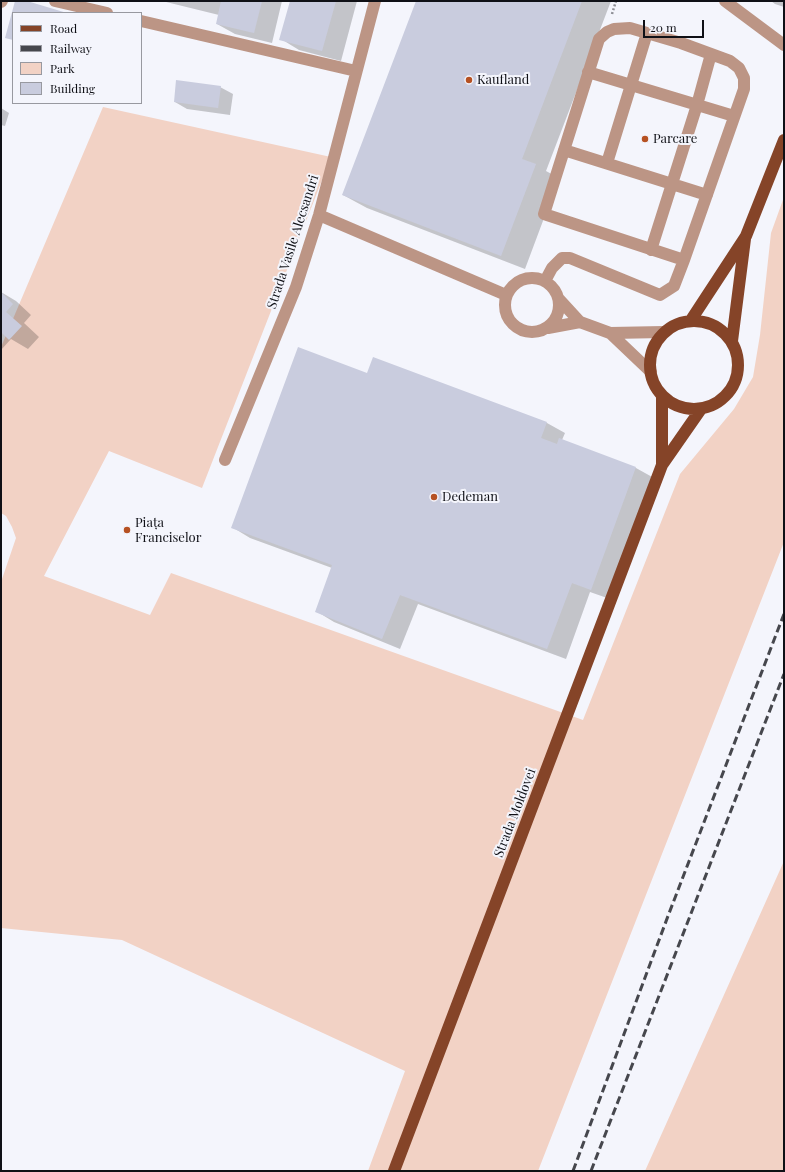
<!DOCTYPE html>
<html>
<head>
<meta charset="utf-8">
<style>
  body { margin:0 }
  #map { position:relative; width:785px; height:1172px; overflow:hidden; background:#f4f5fc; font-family:"Playfair Display",serif }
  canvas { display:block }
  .frame { position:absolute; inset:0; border:2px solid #0f1016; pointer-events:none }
  .legend { position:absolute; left:12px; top:12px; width:130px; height:92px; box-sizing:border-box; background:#f4f5fc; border:1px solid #9899a0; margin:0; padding:5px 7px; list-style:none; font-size:12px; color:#0f1016 }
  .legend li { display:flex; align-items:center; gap:8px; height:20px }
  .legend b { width:20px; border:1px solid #9899a0 }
  .scale { position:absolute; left:643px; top:20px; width:61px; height:18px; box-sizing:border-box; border:2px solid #0f1016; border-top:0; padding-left:5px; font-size:12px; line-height:14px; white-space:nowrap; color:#0f1016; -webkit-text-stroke:3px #f4f5fc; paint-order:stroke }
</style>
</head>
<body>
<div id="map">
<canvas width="785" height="1172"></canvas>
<div class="frame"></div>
<ul class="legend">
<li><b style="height:5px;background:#854428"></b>Road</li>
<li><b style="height:5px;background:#46474d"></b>Railway</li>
<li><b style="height:11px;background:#f2d2c5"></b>Park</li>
<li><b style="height:11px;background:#c9ccde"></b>Building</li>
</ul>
<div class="scale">20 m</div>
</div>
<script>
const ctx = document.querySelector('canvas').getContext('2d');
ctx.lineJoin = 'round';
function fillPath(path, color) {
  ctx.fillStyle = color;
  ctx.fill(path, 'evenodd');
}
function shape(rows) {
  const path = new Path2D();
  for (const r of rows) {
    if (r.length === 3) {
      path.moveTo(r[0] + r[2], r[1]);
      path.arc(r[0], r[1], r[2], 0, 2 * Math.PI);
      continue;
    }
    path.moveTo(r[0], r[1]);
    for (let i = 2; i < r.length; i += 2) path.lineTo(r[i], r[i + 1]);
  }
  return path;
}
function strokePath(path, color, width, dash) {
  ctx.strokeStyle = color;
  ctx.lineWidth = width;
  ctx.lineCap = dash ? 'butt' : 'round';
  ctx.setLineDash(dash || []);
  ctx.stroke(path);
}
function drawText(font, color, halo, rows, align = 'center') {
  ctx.font = font + ' "Playfair Display",serif';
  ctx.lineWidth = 4;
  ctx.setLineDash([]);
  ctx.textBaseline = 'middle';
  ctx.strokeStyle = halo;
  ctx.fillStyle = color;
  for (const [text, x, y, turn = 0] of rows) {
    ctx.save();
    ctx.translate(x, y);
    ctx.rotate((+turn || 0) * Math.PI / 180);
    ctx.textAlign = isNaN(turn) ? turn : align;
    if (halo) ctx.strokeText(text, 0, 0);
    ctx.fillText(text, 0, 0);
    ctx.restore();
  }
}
const green = shape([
  [103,107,331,157,202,488,109,451,44,576,150,615,171,573,583,720,680,474,734,409,753,377,760,335,771,233,784,197,784,542,538,1171,368,1171,405,1071,122,940,1,928,1,582,16,538,12,527,6,516,1,513,1,347],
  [784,861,784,1171,645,1171]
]);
const shadow = shape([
  [162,1,282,1,272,43,235,34,217,24,219,15],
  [291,1,357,1,341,61,299,50,281,39],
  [417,1,611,1,546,171,559,178,525,269,367,208,343,195],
  [771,1,784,1,784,7,775,4],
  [220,87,233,94,230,115,187,109,175,102],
  [1,108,9,113,5,126,1,125],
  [1,292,16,301,31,315,24,323,39,337,28,349,11,339,1,350],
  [368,374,547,423,565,433,562,440,636,468,654,478,610,599,590,592,566,659,418,604,400,649,334,622,316,611,332,568,250,538,232,527]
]);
const building = shape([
  [15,1,27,1,67,13,13,13,13,40,5,38],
  [221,1,262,1,254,33,216,24],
  [290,1,336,1,322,51,279,40],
  [416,1,582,1,522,159,536,164,501,256,342,195],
  [176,80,221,86,218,108,174,102],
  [1,292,13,304,6,312,22,326,9,340,1,332],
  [298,347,367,373,373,357,547,422,541,438,557,444,559,438,636,467,591,590,572,583,547,649,400,595,382,639,315,612,332,565,231,528]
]);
const path = shape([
  [612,14,616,1]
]);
const minor = shape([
  [55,1,107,13],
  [725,1,784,45],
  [1,2,2,1],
  [141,21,356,71],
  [630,28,681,43,730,61,739,68,744,78,744,89,684,260,544,214,599,39,607,32,614,29,630,28],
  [588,72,734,116],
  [564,150,707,195],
  [607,163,647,33],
  [319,215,506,295],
  [651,250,697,105,711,54],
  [532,305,27],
  [545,281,552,268,562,258,570,258,660,295,674,286,684,260],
  [558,298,580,322,610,333,664,332],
  [548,328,580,322],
  [610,333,651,372],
  [225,460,296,287,319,215,375,1]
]);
const major = shape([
  [691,320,746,236,784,140],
  [694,365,44],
  [732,341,745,239],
  [662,465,662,396],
  [394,1171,662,465,701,409]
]);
const rail = shape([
  [573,1171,668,916,784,614],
  [591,1171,784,674]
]);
const markers = [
  [469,80,4,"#b65122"],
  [645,139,4,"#b65122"],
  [434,497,4,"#b65122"],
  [127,530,4,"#b65122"]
];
const poiNames = [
  ["Kaufland",477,80],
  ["Parcare",653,139],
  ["Dedeman",442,497],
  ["Piața",135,523],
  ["Franciselor",135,538]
];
const streetNames = [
  ["Strada Vasile Alecsandri",293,242,-72],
  ["Strada Moldovei",515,813,-69]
];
fillPath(green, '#f2d2c5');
fillPath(shadow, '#0003');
fillPath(building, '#c9ccde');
strokePath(path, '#8d8e95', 2.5, [2, 2]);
strokePath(minor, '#bc9585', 12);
strokePath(major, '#854428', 12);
strokePath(rail, '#46474d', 3, [8, 4]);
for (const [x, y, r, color] of markers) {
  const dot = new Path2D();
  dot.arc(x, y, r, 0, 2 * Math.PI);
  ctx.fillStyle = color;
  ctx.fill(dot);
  strokePath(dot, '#f4f5fc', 1.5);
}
drawText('13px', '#0f1016', '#f4f5fc', poiNames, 'left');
drawText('13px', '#0f1016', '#f4f5fc', streetNames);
</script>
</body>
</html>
